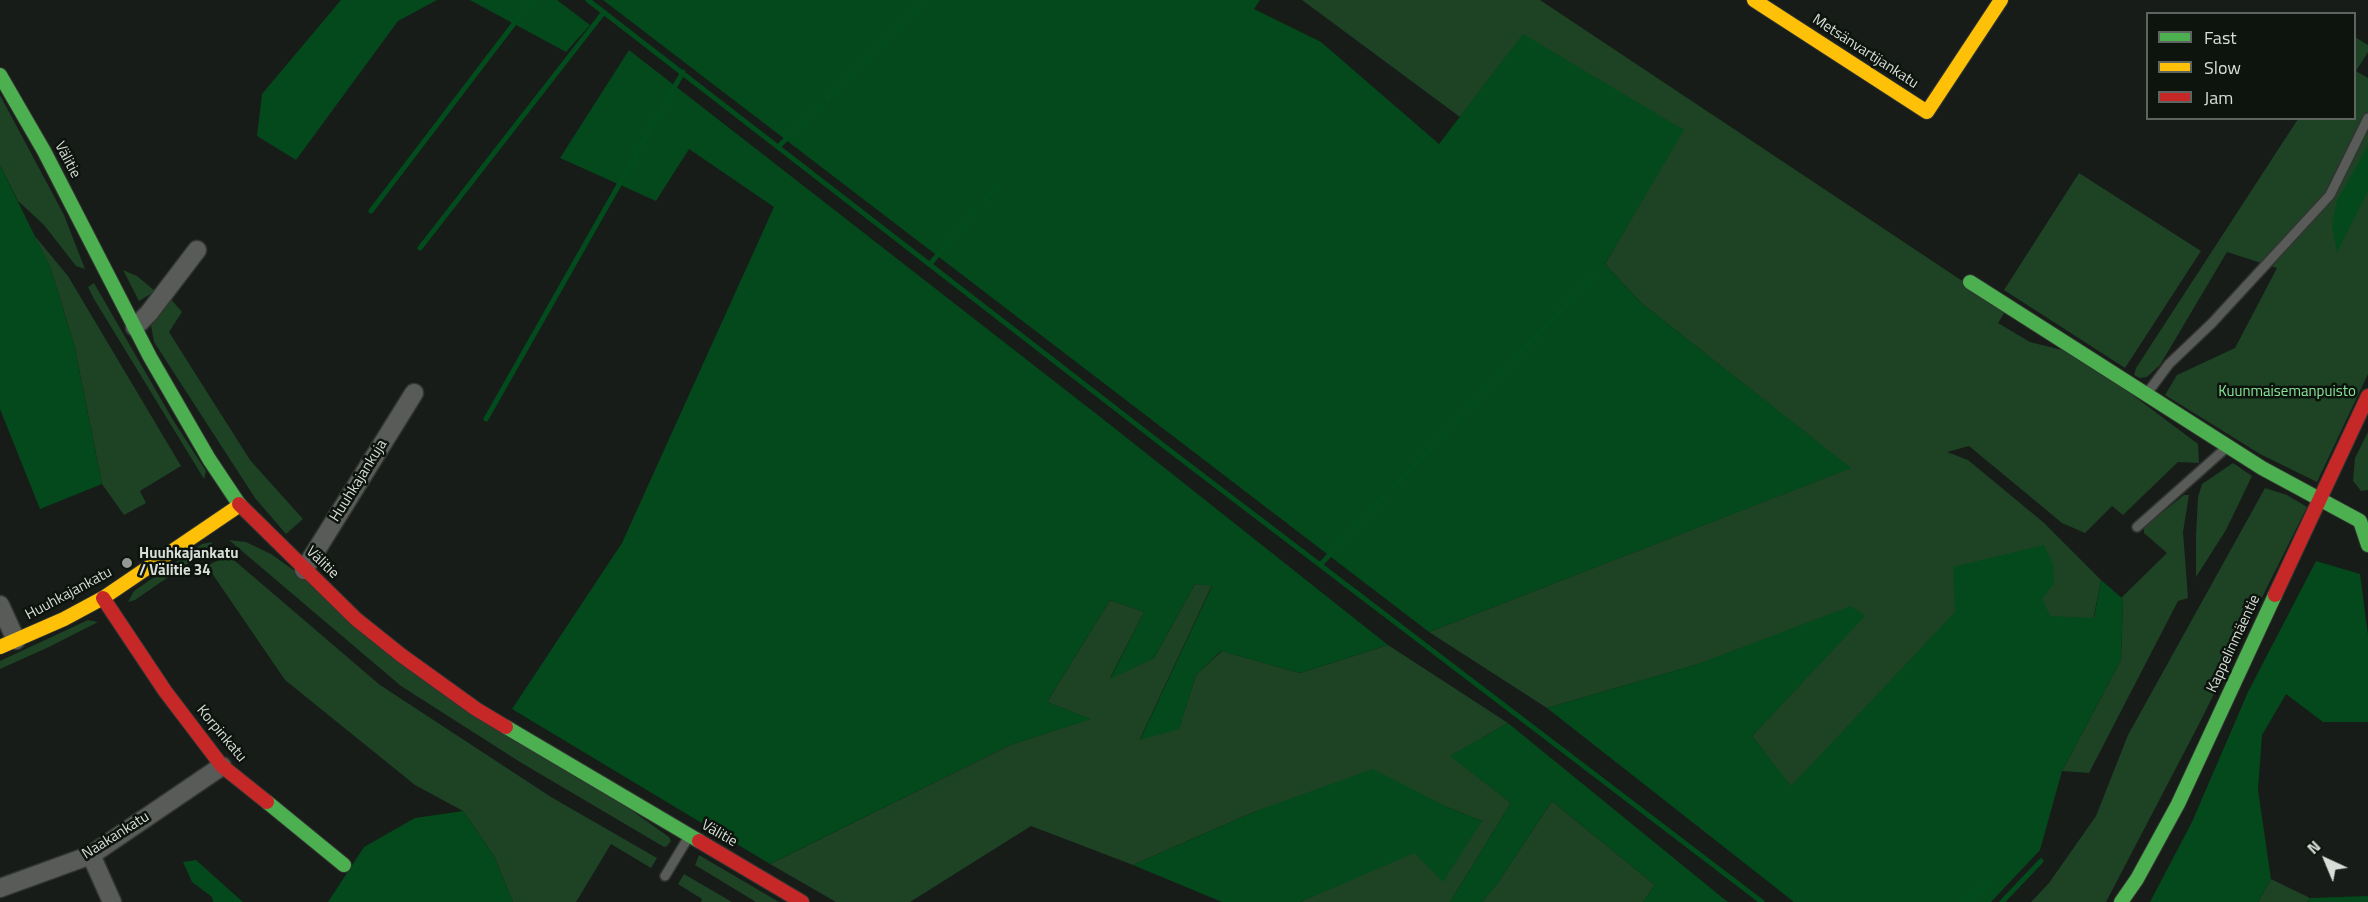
<!DOCTYPE html>
<html>
<head>
<meta charset="utf-8">
<style>
  body { margin:0 }
  #map { position:relative; width:2368px; height:902px; overflow:hidden; background:#171c18; font-family:"Titillium Web",sans-serif }
  canvas { display:block }
  .legend { position:absolute; left:2146px; top:12px; width:210px; height:108px; box-sizing:border-box; background:#0d140e; border:2px solid #5e645f; margin:0; padding:8px 10px; list-style:none; font-size:18px; color:#d8ddd8 }
  .legend li { display:flex; align-items:center; gap:12px; height:30px }
  .legend b { width:30px; border:2px solid #5e645f }
  .north { position:absolute; left:2296px; top:830px; width:60px; height:60px; -webkit-text-stroke:4px #0d140e; paint-order:stroke; rotate:316deg; font-size:16px; font-weight:700; line-height:24px; text-align:center; color:#d8ddd8 }
  .north::after { content:''; display:block; margin:auto; width:21px; height:27px; background:#d8ddd8; clip-path:polygon(50% 0,100% 100%,50% 72%,0 100%) }
</style>
</head>
<body>
<div id="map">
<canvas width="2368" height="902"></canvas>
<ul class="legend">
<li><b style="height:8px;background:#4caf50"></b>Fast</li>
<li><b style="height:8px;background:#ffc107"></b>Slow</li>
<li><b style="height:8px;background:#c62828"></b>Jam</li>
</ul>
<div class="north">N</div>
</div>
<script>
const ctx = document.querySelector('canvas').getContext('2d');
ctx.lineJoin = 'round';
function fillPath(path, color) {
  ctx.fillStyle = color;
  ctx.fill(path, 'evenodd');
}
function shape(rows) {
  const path = new Path2D();
  for (const r of rows) {
    path.moveTo(r[0], r[1]);
    for (let i = 2; i < r.length; i += 2) path.lineTo(r[i], r[i + 1]);
  }
  return path;
}
function strokePath(path, color, width, dash) {
  ctx.strokeStyle = color;
  ctx.lineWidth = width;
  ctx.lineCap = dash ? 'butt' : 'round';
  ctx.setLineDash(dash || []);
  ctx.stroke(path);
}
function drawText(font, color, halo, rows, align = 'center') {
  ctx.font = font + ' "Titillium Web",sans-serif';
  ctx.lineWidth = 5;
  ctx.setLineDash([]);
  ctx.textBaseline = 'middle';
  ctx.strokeStyle = halo;
  ctx.fillStyle = color;
  for (const [text, x, y, turn = 0] of rows) {
    ctx.save();
    ctx.translate(x, y);
    ctx.rotate((+turn || 0) * Math.PI / 180);
    ctx.textAlign = isNaN(turn) ? turn : align;
    if (halo) ctx.strokeText(text, 0, 0);
    ctx.fillText(text, 0, 0);
    ctx.restore();
  }
}
const green = shape([
  [1302,0,1540,0,2006,310,1998,323,2030,342,2078,354,2198,444,2199,463,2178,462,2123,515,2112,506,2085,533,2062,523,1969,446,1947,452,1968,460,2043,522,2101,580,2067,753,1952,616,1791,787,1752,736,1864,616,1547,708,1429,632,1850,468,1640,302,1605,264,1683,130,1523,35,1460,117],
  [2355,37,2368,45,2368,52,2356,71,2368,78,2368,374,2317,482,2260,454,2165,395,2177,375,2235,348,2277,268,2227,252,2160,365,2147,377,2140,378,2134,375,2136,368,2298,119,2354,118],
  [0,95,64,215,85,269,76,266,44,225,18,201,0,165],
  [2079,173,2201,251,2125,368,2004,290],
  [34,235,68,276,181,466,140,491,146,503,124,515,102,484,74,344,50,267],
  [123,270,137,276,155,291,139,301],
  [94,283,173,420,206,471,204,479,94,299,88,287],
  [169,297,182,312,169,332,250,460,303,519,286,534,255,498,154,342,151,325],
  [2368,432,2368,490,2361,491,2353,481,2355,458],
  [2233,463,2252,476,2226,530,2196,577,2196,535,2198,497,2202,484],
  [2265,488,2287,495,2307,507,2199,724,2106,902,2031,902,2049,883,2096,816,2128,735],
  [2184,495,2189,495,2183,532,2188,598,2178,601,2089,773,2062,771,2121,660,2123,600,2120,599,2167,553,2144,533,2144,527],
  [229,540,246,542,271,554,669,837,671,841,667,846,664,847,520,762,401,686],
  [212,542,210,548,135,600,128,602,134,591,202,544],
  [228,555,380,685,551,797,657,858,651,868,611,844,576,902,513,902,494,856,463,811,415,785,285,680,207,566],
  [1195,584,1212,585,1140,739,1179,728,1196,675,1222,651,1300,673,1388,645,1508,723,1451,756,1511,803,1450,902,1300,902,1482,821,1447,807,1256,811,1133,865,1031,826,910,902,836,902,770,864,1010,745,1090,719,1047,702,1110,600,1144,612,1110,678,1154,658],
  [88,620,98,622,49,647,0,669,0,661],
  [1552,801,1655,885,1643,902,1482,902,1497,884],
  [699,855,779,902,756,902,695,865],
  [684,874,732,902,701,902,702,899,678,884],
  [2271,879,2310,898,2307,902,2258,902]
]);
const forest = shape([
  [341,0,437,0,398,21,296,160,257,136,262,94],
  [470,0,557,0,590,25,566,52],
  [603,0,1260,0,1254,9,1321,42,1439,144,1523,34,1684,130,1605,264,1640,302,1851,468,1429,632],
  [629,50,1108,423,1388,645,1300,673,1221,651,1196,675,1179,729,1140,740,1212,586,1195,584,1154,658,1110,679,1144,612,1110,600,1047,702,1091,719,1010,745,770,864,512,709,622,543,774,207,689,149,656,201,560,158],
  [2368,146,2368,191,2337,252,2332,225,2337,201],
  [0,165,50,267,74,344,102,484,40,509,0,409],
  [2044,545,2053,564,2054,583,2042,599,2050,616,2094,618,2101,580,2123,599,2121,660,2062,771,2040,850,1991,902,1794,902,1547,708,1698,664,1851,606,1865,616,1752,736,1791,786,1955,612,1953,567],
  [2316,561,2360,574,2368,635,2368,722,2323,722,2286,694,2262,735,2258,790,2271,879,2258,902,2150,902,2192,822,2248,692],
  [1508,723,1724,899,1728,902,1643,902,1655,885,1552,801,1497,884,1482,902,1450,902,1511,803,1450,756],
  [1373,769,1447,807,1482,821,1443,882,1414,853,1300,902,1222,902,1133,865,1256,811],
  [463,811,494,856,513,902,328,902,364,847,415,818],
  [196,860,226,887,243,902,213,902,212,897,192,882,183,862],
  [2368,896,2368,902,2307,902,2310,898]
]);
const stream = shape([
  [588,0,1168,449,1762,902],
  [827,99,926,0],
  [779,146,822,104],
  [984,201,995,188],
  [371,211,532,0],
  [420,248,604,12],
  [930,264,975,211],
  [486,419,683,72],
  [1394,487,1597,272],
  [1320,565,1385,496],
  [1965,902,1987,884],
  [2002,902,2041,861]
]);
const lane = shape([
  [2148,392,2169,364,2212,323,2330,195,2368,118],
  [2137,527,2226,448],
  [665,876,688,838]
]);
const street = shape([
  [135,327,149,313,197,250],
  [304,570,414,393],
  [0,605,16,640],
  [91,855,112,902],
  [0,888,91,855,222,766]
]);
const fast = shape([
  [0,75,44,151,150,357,209,459,239,504],
  [1970,282,2262,468,2360,521,2368,545],
  [506,727,699,841],
  [267,802,344,865],
  [2121,902,2137,879,2178,804,2275,595]
]);
const slow = shape([
  [1754,0,1927,112,2001,0],
  [0,647,64,619,103,598,240,505]
]);
const jam = shape([
  [239,504,356,619,401,655,476,709,506,727],
  [2275,595,2368,396],
  [103,598,165,691,222,766,267,802],
  [699,841,802,902]
]);
const markers = [
  [127,563,6,"#949995"]
];
const streetNames = [
  ["Metsänvartijankatu",1865,52,33],
  ["Välitie",67,160,62],
  ["Huuhkajankuja",359,481,-58],
  ["Välitie",322,563,44],
  ["Huuhkajankatu",69,594,-28],
  ["Kappelinmäentie",2234,644,-65],
  ["Korpinkatu",221,734,50],
  ["Välitie",719,834,30],
  ["Naakankatu",116,836,-32]
];
const parkNames = [
  ["Kuunmaisemanpuisto",2287,392]
];
const poiNames = [
  ["Huuhkajankatu",139,554],
  ["/ Välitie 34",139,571]
];
fillPath(green, '#1d4224');
fillPath(forest, '#03491b');
strokePath(stream, '#024b1c', 5);
strokePath(lane, '#323532', 12);
strokePath(street, '#323532', 21);
strokePath(fast, '#323532', 16);
strokePath(slow, '#323532', 16);
strokePath(jam, '#323532', 16);
strokePath(lane, '#585b58', 9);
strokePath(street, '#585b58', 18);
strokePath(fast, '#4caf50', 14);
strokePath(slow, '#ffc107', 14);
strokePath(jam, '#c62828', 14);
for (const [x, y, r, color] of markers) {
  const dot = new Path2D();
  dot.arc(x, y, r, 0, 2 * Math.PI);
  ctx.fillStyle = color;
  ctx.fill(dot);
  strokePath(dot, '#0d140e', 2);
}
drawText('15px', '#d8ddd8', '#0d140e', streetNames);
drawText('15px', '#89e699', '#0d140e', parkNames);
drawText('bold 15px', '#d8ddd8', '#0d140e', poiNames, 'left');
</script>
</body>
</html>
